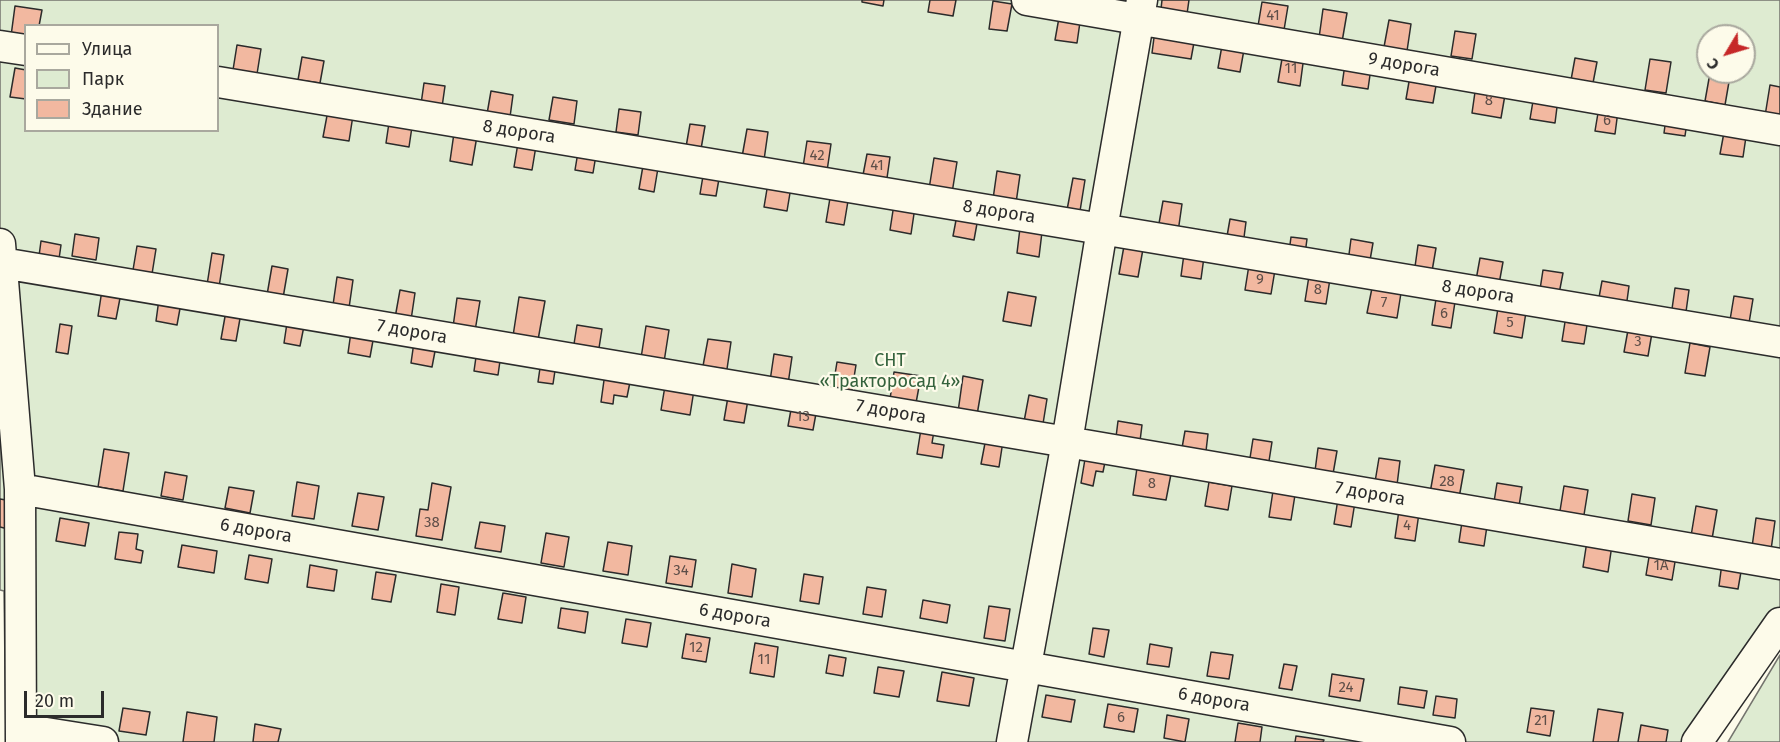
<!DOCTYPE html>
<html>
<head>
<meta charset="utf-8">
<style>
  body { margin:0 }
  #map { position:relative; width:1780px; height:742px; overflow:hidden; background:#fdfbea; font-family:"Fira Sans",sans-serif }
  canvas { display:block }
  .legend { position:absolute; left:24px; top:24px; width:195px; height:108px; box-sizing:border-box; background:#fdfbea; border:2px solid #a9a89e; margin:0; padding:8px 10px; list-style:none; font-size:18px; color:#2b2b2b }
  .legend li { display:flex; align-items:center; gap:12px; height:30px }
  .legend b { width:30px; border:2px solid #a9a89e }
  .north { position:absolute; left:1696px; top:24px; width:60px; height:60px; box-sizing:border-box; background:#fdfbea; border:2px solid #a9a89e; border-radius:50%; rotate:232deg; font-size:16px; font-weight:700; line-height:24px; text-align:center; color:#2b2b2b }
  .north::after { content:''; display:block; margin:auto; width:21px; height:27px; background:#c62828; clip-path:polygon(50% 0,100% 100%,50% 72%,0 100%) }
  .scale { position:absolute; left:24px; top:691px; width:80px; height:27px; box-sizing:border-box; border:3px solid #2b2b2b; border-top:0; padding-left:8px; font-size:18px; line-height:21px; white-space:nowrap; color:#2b2b2b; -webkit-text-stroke:4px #fdfbea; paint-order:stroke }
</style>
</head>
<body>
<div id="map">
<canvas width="1780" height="742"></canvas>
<ul class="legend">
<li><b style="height:8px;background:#fdfbea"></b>Улица</li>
<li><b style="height:16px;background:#deebd1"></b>Парк</li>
<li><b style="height:16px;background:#f2b8a0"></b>Здание</li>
</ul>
<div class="north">С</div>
<div class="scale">20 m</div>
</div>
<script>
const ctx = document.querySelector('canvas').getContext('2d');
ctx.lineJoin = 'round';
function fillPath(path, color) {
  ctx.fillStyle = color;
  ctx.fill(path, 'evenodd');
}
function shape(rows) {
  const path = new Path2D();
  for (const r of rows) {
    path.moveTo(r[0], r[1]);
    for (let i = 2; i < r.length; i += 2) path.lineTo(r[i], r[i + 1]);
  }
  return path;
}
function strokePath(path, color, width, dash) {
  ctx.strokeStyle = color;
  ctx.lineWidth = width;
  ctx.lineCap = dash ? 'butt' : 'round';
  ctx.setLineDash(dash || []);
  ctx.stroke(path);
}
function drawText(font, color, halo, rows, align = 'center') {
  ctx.font = font + ' "Fira Sans",sans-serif';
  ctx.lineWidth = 4.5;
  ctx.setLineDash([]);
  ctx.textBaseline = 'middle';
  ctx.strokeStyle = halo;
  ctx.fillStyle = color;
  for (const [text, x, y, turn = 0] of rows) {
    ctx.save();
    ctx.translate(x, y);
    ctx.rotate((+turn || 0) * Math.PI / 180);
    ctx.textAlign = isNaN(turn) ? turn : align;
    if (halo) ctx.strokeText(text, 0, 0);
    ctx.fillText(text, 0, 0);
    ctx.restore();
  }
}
const green = shape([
  [0,0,1780,0,1780,640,1713,742,6,742,4,591,0,590,0,0],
  [26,26,218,26,218,130,26,130,26,26],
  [1708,36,1744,36,1744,72,1708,72,1708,36],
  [1780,655,1780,742,1728,742,1780,655]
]);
const building = shape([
  [862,0,884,0,883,6,862,2,862,0],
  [930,0,956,0,953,16,928,12,930,0],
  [1162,0,1189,0,1187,14,1161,9,1162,0],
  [993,1,1012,4,1007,31,989,29,993,1],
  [1262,2,1288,6,1284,30,1258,26,1262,2],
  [15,6,42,10,39,26,26,26,26,38,11,36,15,6],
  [1323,9,1347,13,1342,42,1319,38,1323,9],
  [1060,12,1081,15,1077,43,1055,40,1060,12],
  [1389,20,1411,24,1407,51,1384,47,1389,20],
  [1155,30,1195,37,1191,59,1152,53,1155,30],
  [1455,31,1476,34,1472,59,1451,56,1455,31],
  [1223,40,1245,44,1240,72,1218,68,1223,40],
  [237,45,261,49,257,74,233,70,237,45],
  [1283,53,1304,56,1300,86,1278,82,1283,53],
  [302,57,324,61,320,83,298,80,302,57],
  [1575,58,1597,62,1593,83,1571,80,1575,58],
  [1650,59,1671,62,1666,93,1645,90,1650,59],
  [1345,64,1371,68,1368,89,1342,85,1345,64],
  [15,68,26,70,26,99,10,97,15,68],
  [1710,73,1730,76,1725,105,1705,101,1710,73],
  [1410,76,1437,80,1433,103,1406,99,1410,76],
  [424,83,445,86,442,107,421,104,424,83],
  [1476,85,1506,89,1501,118,1472,113,1476,85],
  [1770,85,1780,87,1780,118,1765,116,1770,85],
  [491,91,513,95,510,117,487,114,491,91],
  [1534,95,1558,99,1555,123,1530,119,1534,95],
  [553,97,577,101,574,124,549,120,553,97],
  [329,105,354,109,349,141,323,137,329,105],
  [1599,107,1618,111,1615,134,1595,131,1599,107],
  [619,109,641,112,638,135,616,132,619,109],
  [390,116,413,120,409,147,386,143,390,116],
  [1666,118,1687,122,1685,136,1664,133,1666,118],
  [690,124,705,126,701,149,686,147,690,124],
  [1725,127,1747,130,1743,157,1720,154,1725,127],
  [747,129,768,132,764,160,742,157,747,129],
  [454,133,477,136,472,165,450,161,454,133],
  [519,137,537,140,532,170,514,167,519,137],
  [807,141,831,144,827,171,803,167,807,141],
  [579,146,597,149,593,173,575,170,579,146],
  [867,154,890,157,887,178,863,175,867,154],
  [934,158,957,162,952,193,929,189,934,158],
  [644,160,659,162,654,192,639,189,644,160],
  [704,170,720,173,716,196,700,194,704,170],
  [997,171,1020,175,1016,203,993,199,997,171],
  [1073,178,1085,180,1080,211,1067,210,1073,178],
  [768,183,791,187,787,211,764,207,768,183],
  [831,192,849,195,844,225,826,222,831,192],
  [1163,201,1182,204,1178,232,1158,229,1163,201],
  [894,204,915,207,911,234,890,230,894,204],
  [957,215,978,218,974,240,953,236,957,215],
  [1230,219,1246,222,1243,245,1226,242,1230,219],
  [1020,228,1042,232,1039,257,1017,253,1020,228],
  [75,234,99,238,96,260,72,256,75,234],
  [1291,237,1307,239,1305,254,1289,252,1291,237],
  [1351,239,1373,243,1369,266,1348,262,1351,239],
  [41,241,61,245,59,259,39,256,41,241],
  [1418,245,1436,248,1431,277,1414,274,1418,245],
  [137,246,156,249,152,274,133,270,137,246],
  [1124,246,1143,249,1138,277,1119,274,1124,246],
  [212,253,224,255,219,287,207,285,212,253],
  [1184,254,1204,257,1201,279,1181,276,1184,254],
  [1480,258,1503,262,1499,284,1476,280,1480,258],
  [1249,265,1275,270,1271,294,1245,290,1249,265],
  [272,266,288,269,283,298,267,295,272,266],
  [1543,270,1563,273,1558,299,1539,296,1543,270],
  [1309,276,1330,279,1326,304,1305,301,1309,276],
  [337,277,353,280,349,308,333,305,337,277],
  [1602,281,1629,286,1626,308,1598,303,1602,281],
  [1372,288,1401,293,1397,318,1367,313,1372,288],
  [1675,288,1689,290,1685,319,1671,316,1675,288],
  [102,290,121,293,116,319,98,316,102,290],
  [400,290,415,293,411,320,395,318,400,290],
  [1008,292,1036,297,1031,326,1003,321,1008,292],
  [1734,296,1753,299,1749,323,1730,320,1734,296],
  [519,297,545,301,538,340,513,336,519,297],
  [457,298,480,301,475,331,453,327,457,298],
  [159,299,181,303,177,325,156,321,159,299],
  [1436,299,1455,302,1451,328,1432,325,1436,299],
  [1498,308,1526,312,1522,338,1494,333,1498,308],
  [226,311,241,313,236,341,221,339,226,311],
  [1565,322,1587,325,1584,344,1562,341,1565,322],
  [287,323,304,326,300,346,284,343,287,323],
  [60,324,72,326,68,354,56,352,60,324],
  [577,325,602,329,599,348,574,344,577,325],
  [646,326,669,330,664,362,641,358,646,326],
  [1628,330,1652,333,1648,356,1624,352,1628,330],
  [351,332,374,335,370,357,348,353,351,332],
  [708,339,731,342,727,369,703,366,708,339],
  [414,342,436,346,432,367,411,363,414,342],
  [1690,343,1710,347,1705,376,1685,373,1690,343],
  [477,350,501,354,498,375,474,371,477,350],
  [774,354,792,357,788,384,770,381,774,354],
  [541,361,556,364,553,384,538,382,541,361],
  [837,362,856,365,851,396,832,393,837,362],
  [894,372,921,376,916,403,890,399,894,372],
  [605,373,631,377,627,397,614,395,613,404,601,402,605,373],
  [963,376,983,380,977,415,958,412,963,376],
  [665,386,694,390,690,415,661,410,665,386],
  [729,391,749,394,744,423,724,420,729,391],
  [1029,395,1047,399,1042,430,1023,427,1029,395],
  [792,404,817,408,813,430,788,426,792,404],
  [1118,421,1142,425,1140,441,1116,437,1118,421],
  [921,429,934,431,932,443,944,445,942,458,917,454,921,429],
  [1185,431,1208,434,1206,451,1182,448,1185,431],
  [986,438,1003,441,999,467,981,464,986,438],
  [1253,439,1272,442,1269,461,1250,458,1253,439],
  [1318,448,1337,451,1333,474,1315,471,1318,448],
  [104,449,129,453,123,491,98,487,104,449],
  [1379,458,1400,461,1397,485,1375,482,1379,458],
  [1085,459,1105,462,1103,472,1096,471,1093,486,1081,483,1085,459],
  [1435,465,1464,470,1459,498,1430,493,1435,465],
  [1137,468,1171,474,1166,500,1133,495,1137,468],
  [165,472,187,476,183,500,161,496,165,472],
  [297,482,319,486,314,519,292,516,297,482],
  [1209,482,1232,486,1228,510,1205,506,1209,482],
  [432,483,451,487,442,540,416,536,420,509,428,510,432,483],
  [1497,483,1522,487,1519,506,1494,502,1497,483],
  [1564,486,1588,490,1583,521,1559,517,1564,486],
  [229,487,254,491,250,513,225,508,229,487],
  [1273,491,1295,495,1291,520,1269,517,1273,491],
  [358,493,384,497,378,530,352,526,358,493],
  [1632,494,1655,498,1651,525,1628,521,1632,494],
  [0,499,12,501,8,529,0,527,0,499],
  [1338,499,1355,502,1351,527,1334,524,1338,499],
  [1696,506,1717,510,1712,539,1691,536,1696,506],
  [1399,510,1419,513,1415,541,1395,538,1399,510],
  [60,518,89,523,85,546,56,541,60,518],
  [1756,518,1775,521,1771,550,1752,547,1756,518],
  [480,522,505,526,501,552,475,548,480,522],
  [1462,522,1487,526,1484,546,1459,542,1462,522],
  [119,532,138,534,136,549,143,551,141,563,115,559,119,532],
  [546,533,569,537,564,567,541,563,546,533],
  [1587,541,1612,545,1608,572,1583,567,1587,541],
  [608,542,632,546,628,575,603,571,608,542],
  [182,545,217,551,214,573,178,567,182,545],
  [1650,551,1676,556,1672,580,1646,575,1650,551],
  [249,555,272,559,268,583,245,579,249,555],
  [670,556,696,560,692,587,666,583,670,556],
  [1722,563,1742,566,1738,589,1719,586,1722,563],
  [732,564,756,569,752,597,728,593,732,564],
  [310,565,337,570,334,591,307,587,310,565],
  [376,572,396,575,391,602,372,599,376,572],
  [804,574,823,577,819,604,800,601,804,574],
  [441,584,459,587,455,615,437,612,441,584],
  [867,587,886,590,882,617,863,614,867,587],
  [503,593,526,597,522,623,498,619,503,593],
  [923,600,950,605,947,623,920,618,923,600],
  [989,606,1010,609,1005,641,984,638,989,606],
  [561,608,588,612,585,633,558,628,561,608],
  [626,619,651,623,647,647,622,643,626,619],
  [1093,628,1109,630,1104,657,1089,654,1093,628],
  [686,634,710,638,706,662,682,658,686,634],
  [755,643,778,647,774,677,750,673,755,643],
  [1150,644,1172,648,1169,667,1147,664,1150,644],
  [1211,652,1233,655,1229,679,1207,676,1211,652],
  [829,655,846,658,843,676,826,673,829,655],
  [1284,664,1297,666,1292,690,1279,688,1284,664],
  [878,667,904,671,899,697,874,693,878,667],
  [942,672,974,678,969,706,937,701,942,672],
  [1332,674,1364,679,1360,701,1329,696,1332,674],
  [1400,687,1427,691,1424,708,1398,704,1400,687],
  [1046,695,1075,700,1071,722,1042,717,1046,695],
  [1436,696,1457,699,1455,718,1433,715,1436,696],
  [1108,704,1138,709,1134,732,1104,727,1108,704],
  [123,708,150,712,146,735,119,731,123,708],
  [1531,708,1554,711,1550,736,1527,732,1531,708],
  [1598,709,1623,713,1618,742,1593,742,1598,709],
  [187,712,217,717,214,742,183,742,187,712],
  [1167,715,1189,719,1185,742,1164,738,1167,715],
  [1238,723,1262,727,1260,742,1235,742,1238,723],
  [255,724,281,729,278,742,253,742,255,724],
  [1641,725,1668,730,1666,742,1638,742,1641,725],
  [1296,736,1324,740,1323,742,1295,742,1296,736]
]);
const minor = shape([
  [1027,0,1780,130],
  [0,46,26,50],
  [218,82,1780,342],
  [0,244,20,489,21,742],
  [2,263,1067,442,1780,564],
  [20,489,1450,742],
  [21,729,103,742],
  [1012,742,1067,442,1102,229,1142,0],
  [1697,742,1780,623]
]);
const numberNames = [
  ["41",1273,16],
  ["11",1291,69],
  ["8",1489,101],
  ["6",1607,121],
  ["42",817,156],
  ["41",877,166],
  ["9",1260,280],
  ["8",1318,290],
  ["7",1384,303],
  ["6",1444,314],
  ["5",1510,323],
  ["3",1638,342],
  ["13",803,417],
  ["28",1447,482],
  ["8",1152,484],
  ["38",432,523],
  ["4",1407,526],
  ["1А",1661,566],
  ["34",681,571],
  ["12",696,648],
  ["11",764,660],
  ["24",1346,688],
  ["6",1121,718],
  ["21",1541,721]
];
const streetNames = [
  ["9 дорога",1404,65,10],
  ["8 дорога",519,132,9],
  ["8 дорога",999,212,9],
  ["8 дорога",1478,292,9],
  ["7 дорога",412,332,10],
  ["7 дорога",891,412,10],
  ["7 дорога",1370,494,10],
  ["6 дорога",256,531,10],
  ["6 дорога",735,616,10],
  ["6 дорога",1214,700,10]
];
const parkNames = [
  ["СНТ",890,361],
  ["«Тракторосад 4»",890,382]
];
fillPath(green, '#deebd1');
strokePath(green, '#74746e', 1.5);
fillPath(building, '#f2b8a0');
strokePath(building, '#2b2b2b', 1.5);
strokePath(minor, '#2b2b2b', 33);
strokePath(minor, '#fdfbea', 30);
drawText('15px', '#5d4e48', null, numberNames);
drawText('18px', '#2b2b2b', '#fdfbea', streetNames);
drawText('18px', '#34623c', '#fdfbea', parkNames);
</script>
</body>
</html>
